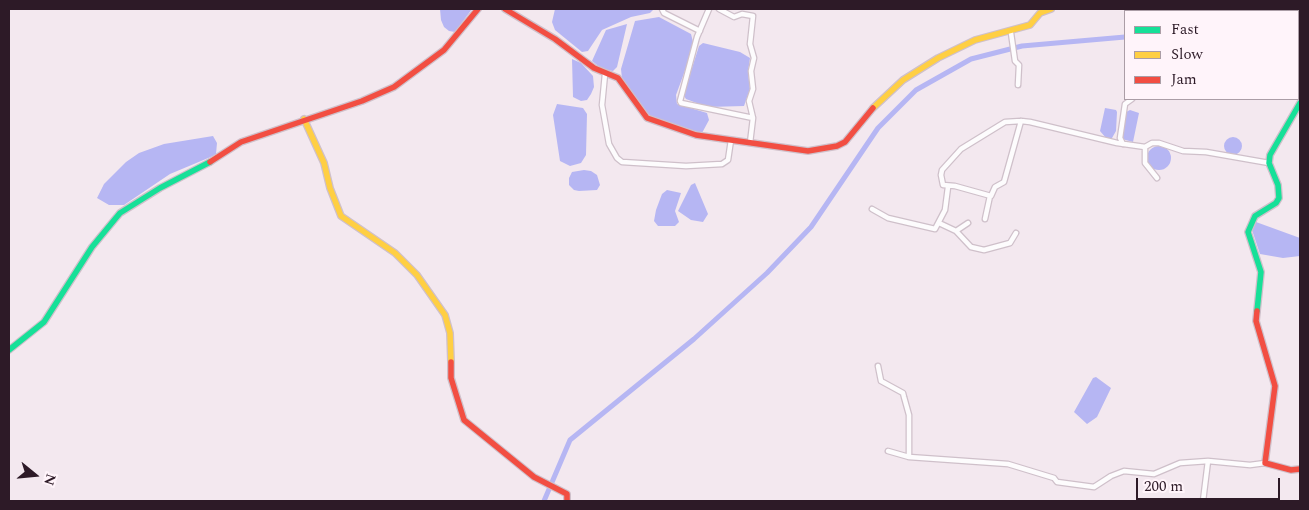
<!DOCTYPE html>
<html>
<head>
<meta charset="utf-8">
<style>
  body { margin:0 }
  #map { position:relative; width:1309px; height:510px; overflow:hidden; background:#f3e8ef; font-family:Spectral,serif }
  canvas { display:block }
  .frame { position:absolute; inset:0; border:10px solid #2d1a27; pointer-events:none }
  .legend { position:absolute; left:1124px; top:10px; width:175px; height:90px; box-sizing:border-box; background:#fff4fa; border:1px solid #ab9da6; margin:0; padding:6px 9px; list-style:none; font-size:15px; color:#2d1a27 }
  .legend li { display:flex; align-items:center; gap:10px; height:25px }
  .legend b { width:25px; border:1px solid #ab9da6 }
  .north { position:absolute; left:10px; top:450px; width:50px; height:50px; -webkit-text-stroke:4px #fff4fa; paint-order:stroke; rotate:107deg; font-size:14px; font-weight:700; line-height:20px; text-align:center; color:#2d1a27 }
  .north::after { content:''; display:block; margin:auto; width:18px; height:22px; background:#2d1a27; clip-path:polygon(50% 0,100% 100%,50% 72%,0 100%) }
  .scale { position:absolute; left:1136px; top:478px; width:144px; height:22px; box-sizing:border-box; border:2px solid #2d1a27; border-top:0; padding-left:6px; font-size:15px; line-height:18px; white-space:nowrap; color:#2d1a27; -webkit-text-stroke:4px #fff4fa; paint-order:stroke }
</style>
</head>
<body>
<div id="map">
<canvas width="1309" height="510"></canvas>
<div class="frame"></div>
<ul class="legend">
<li><b style="height:6px;background:#16e098"></b>Fast</li>
<li><b style="height:6px;background:#ffcf43"></b>Slow</li>
<li><b style="height:6px;background:#f24e42"></b>Jam</li>
</ul>
<div class="north">N</div>
<div class="scale">200 m</div>
</div>
<script>
const ctx = document.querySelector('canvas').getContext('2d');
ctx.lineJoin = 'round';
function fillPath(path, color) {
  ctx.fillStyle = color;
  ctx.fill(path, 'evenodd');
}
function shape(rows) {
  const path = new Path2D();
  for (const r of rows) {
    if (r.length === 3) {
      path.moveTo(r[0] + r[2], r[1]);
      path.arc(r[0], r[1], r[2], 0, 2 * Math.PI);
      continue;
    }
    path.moveTo(r[0], r[1]);
    for (let i = 2; i < r.length; i += 2) path.lineTo(r[i], r[i + 1]);
  }
  return path;
}
function strokePath(path, color, width, dash) {
  ctx.strokeStyle = color;
  ctx.lineWidth = width;
  ctx.lineCap = dash ? 'butt' : 'round';
  ctx.setLineDash(dash || []);
  ctx.stroke(path);
}
const water = shape([
  [440,9,472,9,455,32,449,31,444,27,441,20],
  [555,9,654,9,650,13,631,17,602,30,588,51,582,52,555,30,552,22],
  [659,17,691,34,693,42,690,57,676,95,677,104,707,113,709,120,702,133,694,134,648,116,622,79,621,69,635,21],
  [627,24,617,67,613,71,602,69,592,61,606,30],
  [703,43,740,52,750,58,748,72,750,89,744,106,707,107,686,99,684,96,691,71,699,46],
  [572,59,581,63,593,76,594,87,591,94,587,100,581,101,573,97],
  [557,104,583,108,587,114,586,155,581,163,570,166,560,161,553,115],
  [1105,108,1116,110,1117,112,1116,131,1112,138,1106,138,1100,131],
  [1130,110,1139,113,1133,142,1122,139,1126,112],
  [213,136,217,143,216,154,213,156,170,174,124,205,109,205,97,198,104,184,126,162,139,153,164,144],
  [1233,146,9],
  [1159,158,12],
  [584,170,591,171,597,175,600,185,597,190,579,191,574,190,569,185,569,178,572,172],
  [695,183,708,214,703,222,691,220,678,211,691,185],
  [667,190,681,193,675,211,679,222,675,226,658,226,654,221,656,210,662,194],
  [1256,222,1300,238,1300,256,1283,258,1260,254,1252,230],
  [1096,377,1111,388,1097,417,1087,424,1074,412,1093,378]
]);
const canal = shape([
  [1298,69,1300,70],
  [544,501,570,440,694,339,767,273,811,227,878,128,916,90,971,59,1022,46,1125,37]
]);
const street = shape([
  [662,9,664,13,700,31],
  [709,9,697,37,680,101,681,103,753,118],
  [719,9,734,17,742,14,753,16,750,44,754,58,751,71,753,89,749,101,753,118,750,143],
  [1011,33,1015,61,1019,65,1018,85],
  [1298,40,1300,39],
  [1298,48,1300,48],
  [605,74,602,105,609,144,617,158,622,162,686,166,722,164,728,160,731,140],
  [1021,121,1004,182,995,187,991,196,955,186,943,185,941,175,942,170,961,149,1005,122,1021,121,1030,122,1117,143,1145,147,1152,143,1159,143,1183,151,1206,152,1269,163],
  [1123,144,1120,138,1125,104,1132,99],
  [1145,147,1145,163,1157,178],
  [872,209,888,218,935,229,945,210,948,187],
  [985,219,990,196],
  [939,223,956,231,971,247,984,250,1010,243,1016,233],
  [956,231,968,223],
  [878,366,881,381,903,393,904,397,909,415,909,457],
  [888,451,909,457,1008,464,1054,478,1057,482,1094,487,1111,476,1124,471,1154,474,1180,463,1208,461],
  [1203,501,1208,461,1250,465,1265,463]
]);
const fast = shape([
  [1257,311,1261,272,1248,232,1255,216,1276,203,1279,198,1278,185,1269,163,1270,155,1300,103],
  [9,350,44,322,92,247,120,213,160,188,210,162]
]);
const slow = shape([
  [873,108,903,80,938,58,975,40,1030,25,1040,13,1051,9],
  [304,119,324,163,330,188,341,216,395,253,417,275,445,315,450,333,451,362]
]);
const jam = shape([
  [505,9,555,39,594,68,618,78,647,118,696,135,808,151,837,146,845,142,873,108],
  [210,162,241,142,362,101,394,87,444,50,478,9],
  [1257,311,1256,321,1275,386,1265,463,1291,470,1300,469],
  [451,362,451,378,464,420,534,477,567,494,567,501]
]);
fillPath(water, '#b6b6f3');
strokePath(canal, '#b6b6f3', 5);
strokePath(street, '#cfc0ca', 7);
strokePath(fast, '#cfc0ca', 8);
strokePath(slow, '#cfc0ca', 8);
strokePath(jam, '#cfc0ca', 8);
strokePath(street, '#fdfcfd', 4.5);
strokePath(fast, '#16e098', 5.5);
strokePath(slow, '#ffcf43', 5.5);
strokePath(jam, '#f24e42', 5.5);
</script>
</body>
</html>
